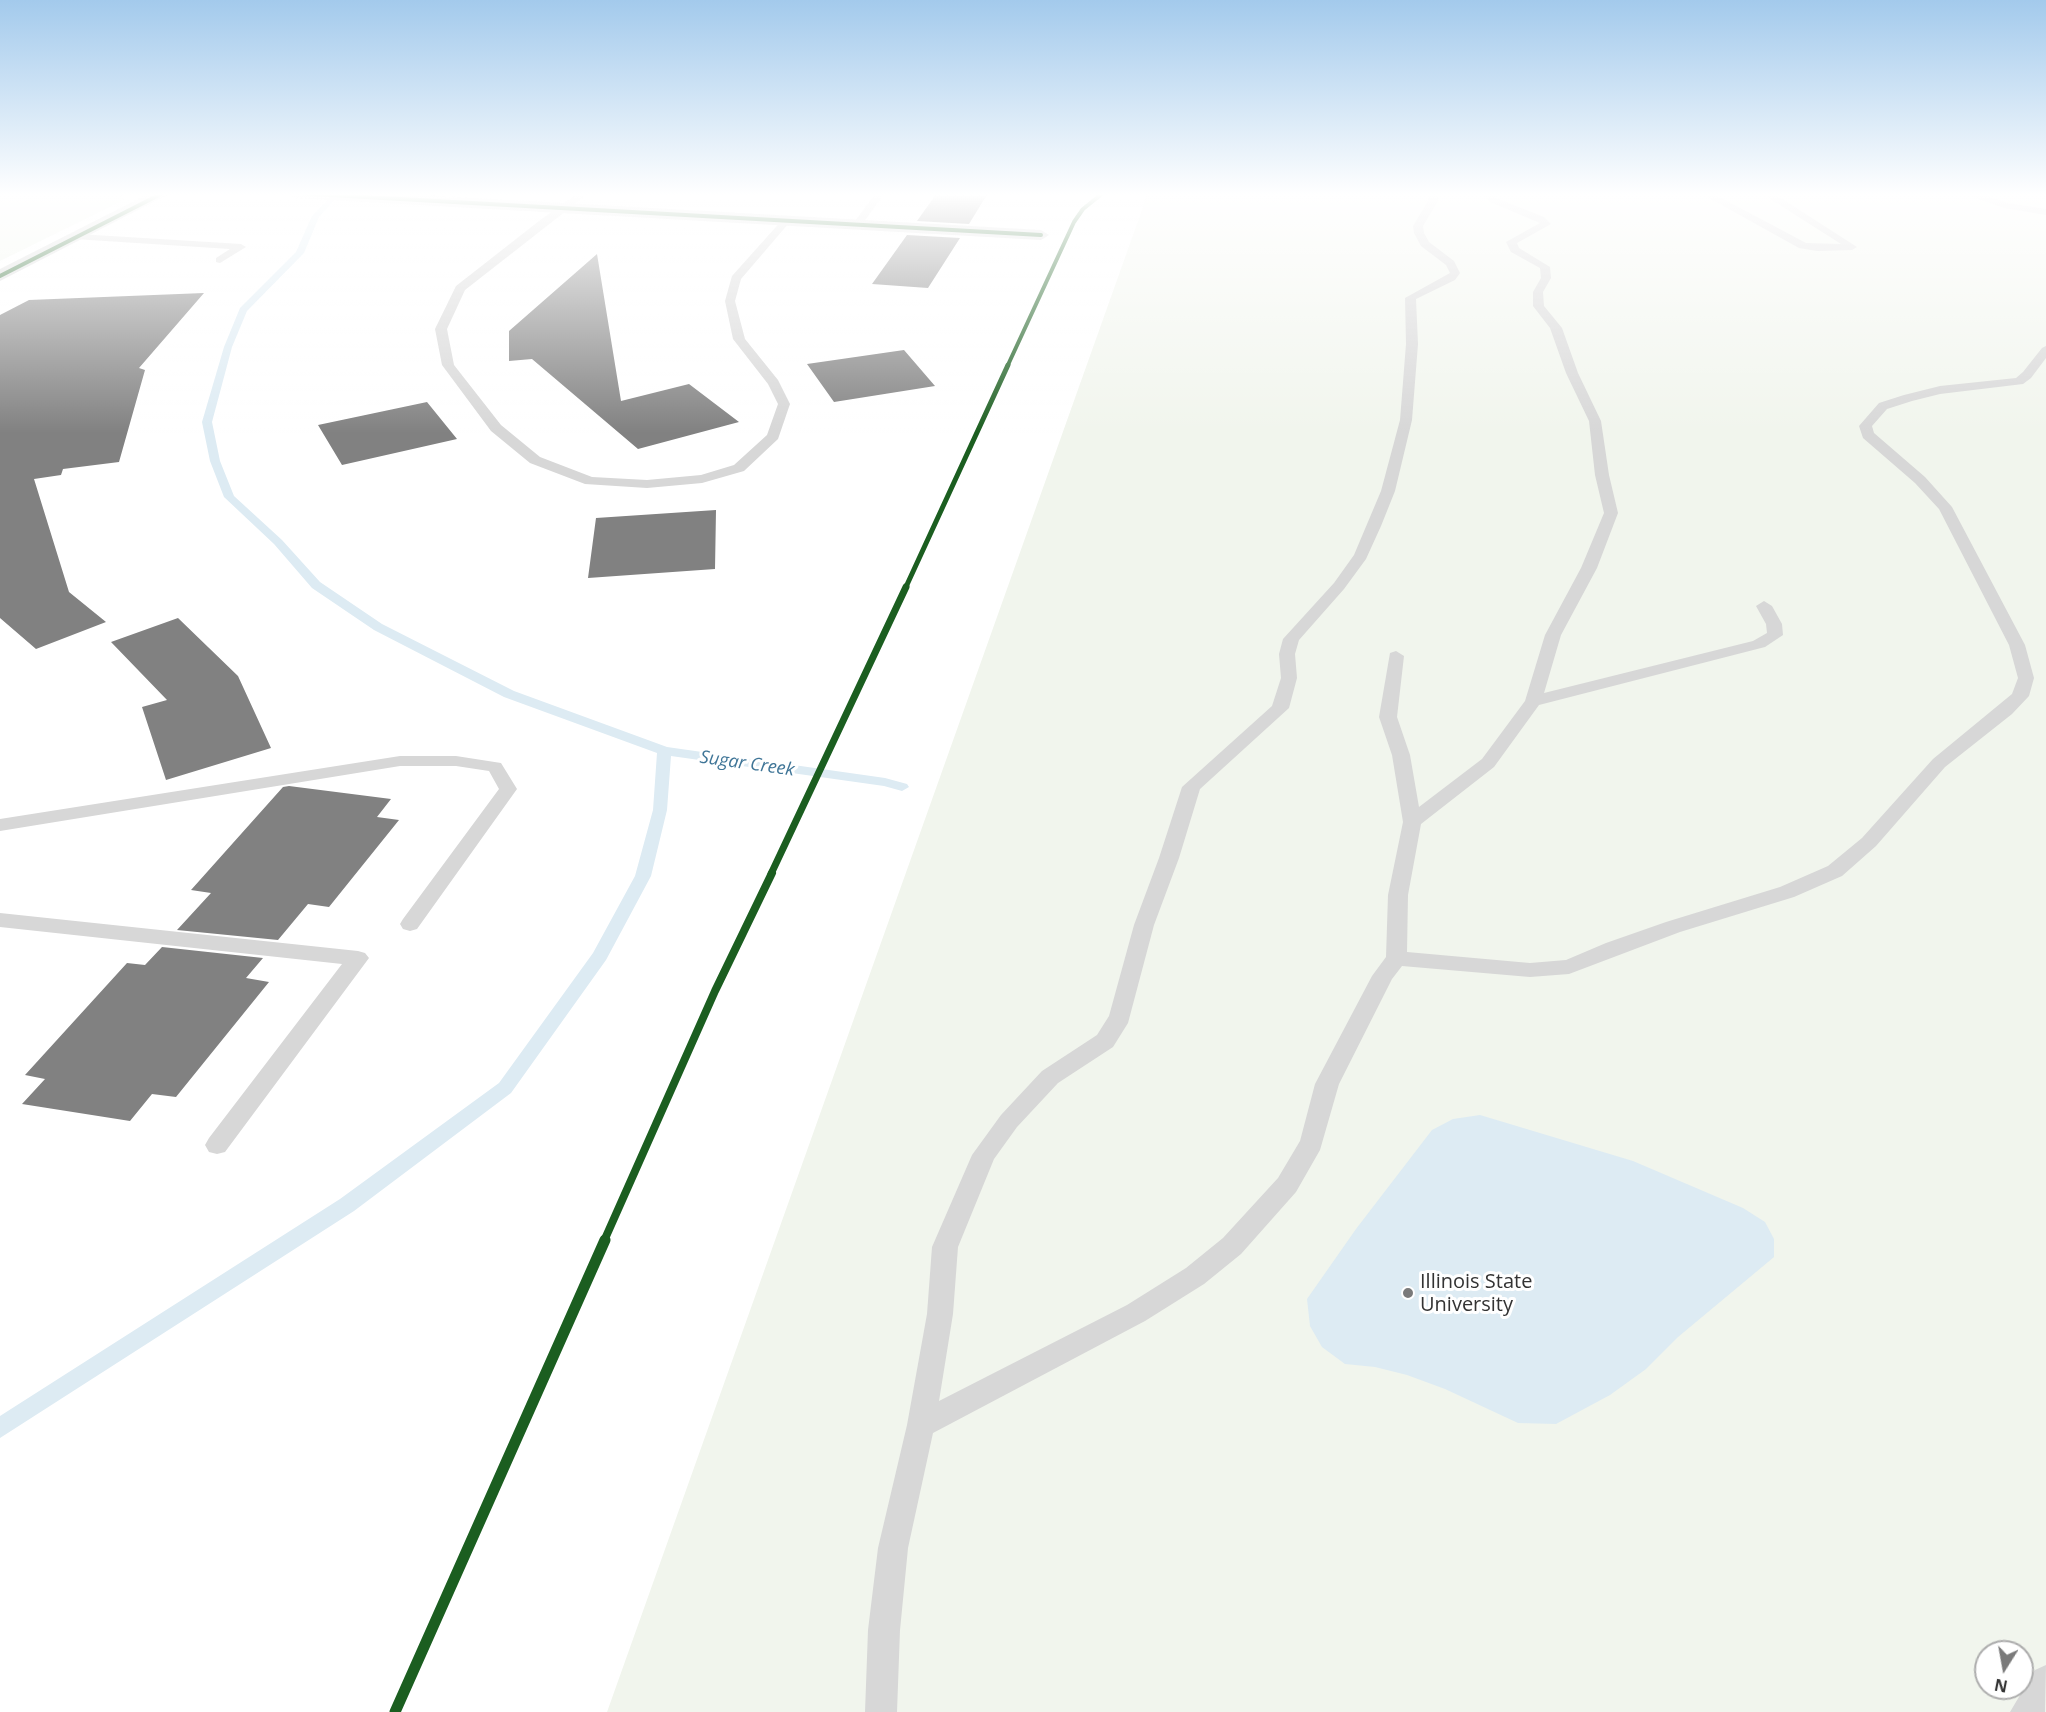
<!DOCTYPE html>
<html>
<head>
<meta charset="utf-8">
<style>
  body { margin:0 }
  #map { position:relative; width:2046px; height:1712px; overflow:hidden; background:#fff; font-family:"Open Sans",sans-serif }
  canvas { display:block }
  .north { position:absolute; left:1974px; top:1640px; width:60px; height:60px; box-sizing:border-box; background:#fff; border:2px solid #adadad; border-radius:50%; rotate:191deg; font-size:16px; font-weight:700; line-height:24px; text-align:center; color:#333 }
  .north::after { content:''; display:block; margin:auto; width:21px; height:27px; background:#7a7a7a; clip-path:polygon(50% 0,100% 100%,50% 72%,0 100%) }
</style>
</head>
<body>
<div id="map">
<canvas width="2046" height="1712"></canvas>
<div class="north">N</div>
</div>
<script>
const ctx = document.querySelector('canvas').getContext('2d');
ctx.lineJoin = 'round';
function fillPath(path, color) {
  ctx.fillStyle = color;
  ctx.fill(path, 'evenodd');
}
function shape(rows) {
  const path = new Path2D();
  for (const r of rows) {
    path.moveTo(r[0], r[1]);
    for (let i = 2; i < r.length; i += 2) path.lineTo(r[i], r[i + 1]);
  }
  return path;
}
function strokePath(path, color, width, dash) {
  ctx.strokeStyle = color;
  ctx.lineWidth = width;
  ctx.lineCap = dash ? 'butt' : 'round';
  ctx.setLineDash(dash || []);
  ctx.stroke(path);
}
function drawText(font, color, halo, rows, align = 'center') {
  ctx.font = font + ' "Open Sans",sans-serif';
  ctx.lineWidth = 6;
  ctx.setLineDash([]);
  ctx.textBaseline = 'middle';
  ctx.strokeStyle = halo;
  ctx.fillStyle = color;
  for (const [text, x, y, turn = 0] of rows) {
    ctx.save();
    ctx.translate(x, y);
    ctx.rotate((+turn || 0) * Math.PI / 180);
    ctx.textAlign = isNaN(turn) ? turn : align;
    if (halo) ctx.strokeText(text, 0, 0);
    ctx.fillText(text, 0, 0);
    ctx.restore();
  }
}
const green = shape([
  [0,193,120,193,124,200,0,261],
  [1148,193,2046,193,2046,1712,607,1712],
  [1986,1652,2022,1652,2022,1688,1986,1688]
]);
const water = shape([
  [1480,1115,1633,1161,1743,1208,1765,1222,1774,1239,1774,1257,1678,1337,1646,1369,1610,1395,1556,1424,1518,1423,1445,1389,1407,1375,1375,1367,1345,1364,1322,1347,1310,1326,1307,1299,1356,1229,1432,1130,1453,1119]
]);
const stream = shape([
  [334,193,341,193,319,217,304,253,247,311,232,347,212,422,220,461,234,496,282,540,320,582,382,624,514,691,667,747,885,778,907,784,909,787,902,791,884,786,671,756,667,810,651,876,606,960,511,1093,354,1211,0,1438,0,1416,340,1199,499,1083,593,953,635,876,653,810,657,753,504,697,374,630,312,588,274,544,224,497,210,461,202,422,224,347,240,308,296,252,312,216,334,193]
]);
const building = shape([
  [937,193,988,193,969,224,917,221],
  [907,235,960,238,928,288,872,284],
  [597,254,621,401,689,384,739,422,638,449,532,359,509,361,509,331],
  [204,293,139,368,145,370,119,462,63,469,61,475,34,479,69,592,106,622,36,649,0,618,0,315,29,300],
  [904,350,935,386,834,402,807,364],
  [427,402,457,439,342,465,318,425],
  [716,510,715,569,588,578,596,518],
  [178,618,238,676,271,748,166,780,142,707,167,700,111,642],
  [289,786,391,799,377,817,399,820,329,907,308,904,278,940,177,930,211,893,191,890,283,787],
  [162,947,263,958,246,978,269,982,176,1097,152,1094,130,1121,22,1104,45,1079,25,1075,127,963,145,965]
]);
const service = shape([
  [578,193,589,193,465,290,447,329,454,365,501,425,540,457,592,477,647,480,701,475,734,465,767,435,778,404,768,384,733,339,725,301,732,276,783,219,789,219,789,223,741,279,735,301,745,339,778,380,790,404,778,439,744,471,702,483,647,488,585,484,530,463,491,431,442,365,435,329,456,286,539,221,578,193],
  [876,193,885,193,860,227,854,227,852,225,876,193],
  [1429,193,1439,193,1438,201,1423,226,1424,233,1429,242,1454,261,1460,273,1455,280,1416,299,1418,344,1412,420,1395,491,1381,526,1366,559,1344,589,1299,640,1295,654,1297,678,1289,708,1200,789,1179,858,1154,925,1128,1023,1113,1047,1058,1083,1017,1127,994,1159,958,1247,953,1314,939,1401,1127,1305,1186,1268,1223,1238,1278,1178,1300,1141,1315,1084,1372,976,1386,957,1388,895,1403,822,1392,755,1379,717,1390,653,1396,651,1404,656,1397,717,1410,755,1419,807,1482,759,1525,701,1545,635,1581,568,1604,513,1595,475,1589,421,1566,373,1550,328,1533,306,1533,292,1541,278,1540,268,1511,252,1506,242,1540,223,1490,202,1483,193,1492,193,1496,198,1544,217,1551,224,1517,243,1519,248,1550,267,1551,278,1543,292,1544,306,1562,328,1578,373,1601,421,1609,475,1618,513,1597,568,1561,635,1544,693,1753,641,1767,633,1766,624,1756,606,1764,601,1772,606,1782,624,1783,635,1765,647,1539,705,1494,767,1421,824,1408,895,1407,952,1530,963,1566,960,1606,943,1666,922,1780,887,1828,866,1862,838,1933,759,2012,694,2018,678,2009,645,1939,509,1915,483,1863,438,1859,426,1879,403,1904,395,1940,386,2016,378,2023,372,2042,348,2046,346,2046,358,2031,378,2023,384,1940,394,1912,401,1887,409,1872,426,1874,433,1925,477,1952,507,2025,645,2034,678,2029,696,2012,714,1945,767,1876,846,1842,876,1794,897,1680,932,1569,974,1530,977,1402,966,1392,979,1339,1084,1320,1150,1296,1192,1241,1254,1204,1284,1145,1321,933,1433,908,1548,900,1630,897,1712,865,1712,868,1630,878,1548,907,1425,927,1314,932,1247,972,1155,1001,1115,1042,1071,1097,1035,1109,1016,1134,925,1159,858,1182,787,1272,706,1281,678,1279,654,1283,639,1334,583,1354,555,1381,491,1400,420,1406,344,1405,298,1450,273,1446,265,1421,246,1414,233,1413,226,1428,201,1429,193],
  [1700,193,1712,193,1806,243,1841,244,1761,193,1773,193,1857,247,1852,250,1817,251,1799,248,1700,193],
  [1962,193,1977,193,2008,203,2046,209,2046,215,2004,208,1962,193],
  [78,234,241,244,246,247,220,263,216,262,216,258,230,249,74,239,73,237,78,234],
  [400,756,456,756,501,763,517,789,417,929,410,931,403,929,400,924,403,919,499,789,489,771,456,766,400,766,0,831,0,819,400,756],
  [0,913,358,951,365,953,369,958,225,1152,217,1154,209,1152,205,1145,209,1138,342,964,0,927,0,913],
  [2046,1665,2045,1712,2010,1712,2035,1670,2046,1665]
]);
const minor = shape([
  [150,193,171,193,0,281,0,269,150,193],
  [286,193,387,193,1041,230,1049,235,1041,240,294,198,286,193]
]);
const cyclewayFar4 = shape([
  [294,193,1041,235],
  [0,276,163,193],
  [1007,367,1074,222,1083,209,1103,193]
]);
const cyclewayFar3 = shape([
  [905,589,1008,365]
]);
const cyclewayFar2 = shape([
  [771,874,906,587]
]);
const cyclewayFar1 = shape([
  [604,1241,715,991,772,873]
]);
const cycleway = shape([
  [395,1712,605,1240]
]);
const markers = [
  [1408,1293,6,"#7a7a7a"]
];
const waterNames = [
  ["Sugar Creek",747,764,8]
];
const nearPoinames = [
  ["Illinois State",1420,1282],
  ["University",1420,1305]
];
fillPath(green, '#f1f5ed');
fillPath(water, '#ddebf3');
fillPath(stream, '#ddebf3');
fillPath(building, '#818181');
fillPath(service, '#d7d7d7');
fillPath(minor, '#d7d7d7');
strokePath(cyclewayFar4, '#1b5e20', 4);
strokePath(cyclewayFar3, '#1b5e20', 5);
strokePath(cyclewayFar2, '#1b5e20', 7);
strokePath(cyclewayFar1, '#1b5e20', 8);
strokePath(cycleway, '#1b5e20', 11);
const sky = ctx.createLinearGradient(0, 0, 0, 433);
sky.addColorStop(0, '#a3caec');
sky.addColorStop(0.45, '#fff');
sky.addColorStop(1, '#ffffff00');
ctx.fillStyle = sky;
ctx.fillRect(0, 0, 2046, 433);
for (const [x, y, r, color] of markers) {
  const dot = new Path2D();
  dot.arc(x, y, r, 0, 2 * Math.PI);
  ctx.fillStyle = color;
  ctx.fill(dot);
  strokePath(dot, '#fff', 2);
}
drawText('italic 18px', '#3f7597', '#fff', waterNames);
drawText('20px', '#333', '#fff', nearPoinames, 'left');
</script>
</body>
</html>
